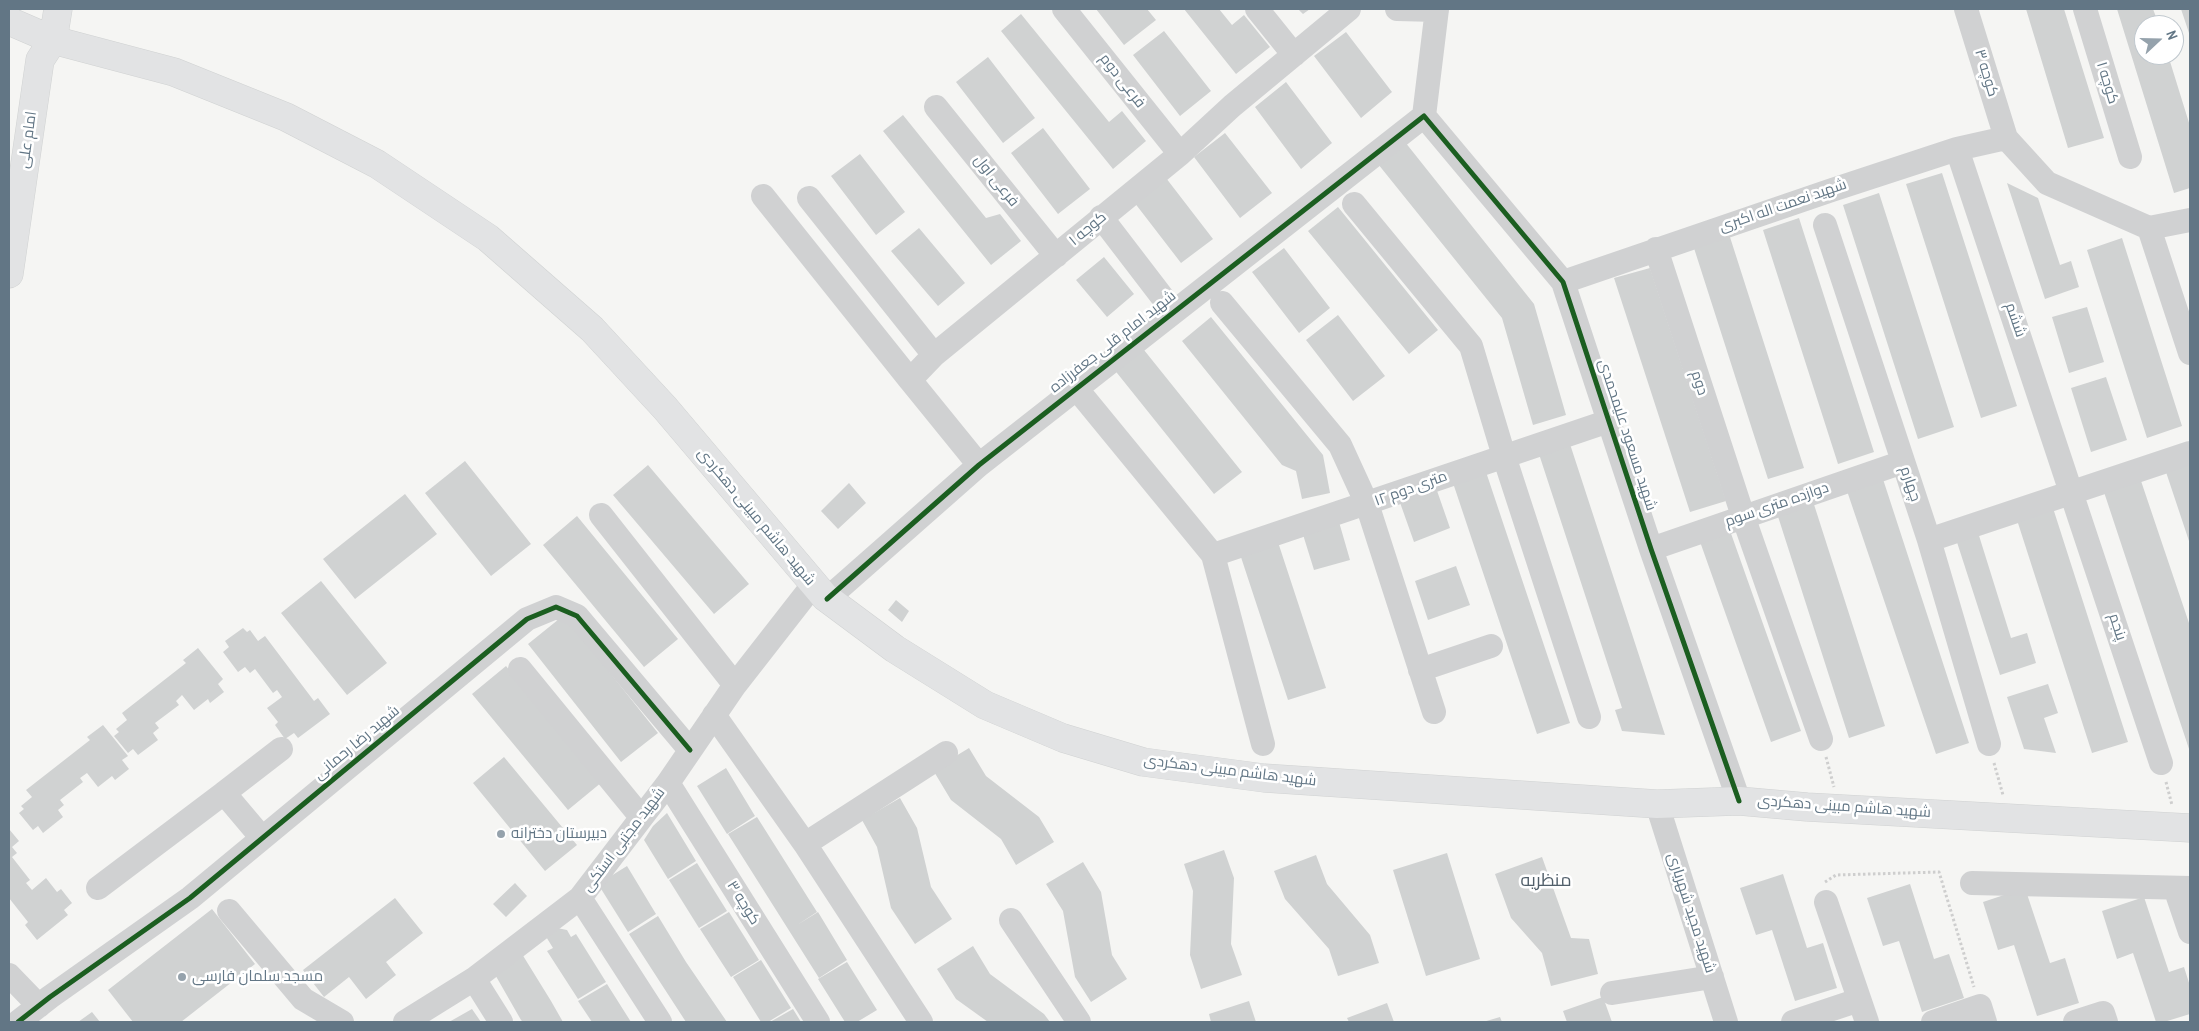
<!DOCTYPE html>
<html>
<head>
<meta charset="utf-8">
<style>
  body { margin:0 }
  #map { position:relative; width:2199px; height:1031px; overflow:hidden; background:#f5f5f3; font-family:"Archivo Narrow",sans-serif }
  canvas { display:block }
  .frame { position:absolute; inset:0; border:10px solid #627685; pointer-events:none }
  .north { position:absolute; left:2134px; top:15px; width:50px; height:50px; box-sizing:border-box; background:#fff; border:1px solid #c0c8ce; border-radius:50%; rotate:69deg; font-size:14px; font-weight:700; line-height:20px; text-align:center; color:#627685 }
  .north::after { content:''; display:block; margin:auto; width:18px; height:22px; background:#95a2ac; clip-path:polygon(50% 0,100% 100%,50% 72%,0 100%) }
</style>
</head>
<body>
<div id="map">
<canvas width="2199" height="1031"></canvas>
<div class="frame"></div>
<div class="north">N</div>
</div>
<script>
const ctx = document.querySelector('canvas').getContext('2d');
ctx.lineJoin = 'round';
function fillPath(path, color) {
  ctx.fillStyle = color;
  ctx.fill(path, 'evenodd');
}
function shape(rows) {
  const path = new Path2D();
  for (const r of rows) {
    path.moveTo(r[0], r[1]);
    for (let i = 2; i < r.length; i += 2) path.lineTo(r[i], r[i + 1]);
  }
  return path;
}
function strokePath(path, color, width, dash) {
  ctx.strokeStyle = color;
  ctx.lineWidth = width;
  ctx.lineCap = dash ? 'butt' : 'round';
  ctx.setLineDash(dash || []);
  ctx.stroke(path);
}
function drawText(font, color, halo, rows, align = 'center') {
  ctx.font = font + ' "Archivo Narrow",Cairo,sans-serif';
  ctx.lineWidth = 5;
  ctx.setLineDash([]);
  ctx.textBaseline = 'middle';
  ctx.strokeStyle = halo;
  ctx.fillStyle = color;
  for (const [text, x, y, turn = 0] of rows) {
    ctx.save();
    ctx.translate(x, y);
    ctx.rotate((+turn || 0) * Math.PI / 180);
    ctx.textAlign = isNaN(turn) ? turn : align;
    if (halo) ctx.strokeText(text, 0, 0);
    ctx.fillText(text, 0, 0);
    ctx.restore();
  }
}
const building = shape([
  [1096,9,1147,9,1156,20,1124,45],
  [1184,9,1219,9,1232,25,1244,15,1270,47,1236,74],
  [1298,9,1310,9,1303,14],
  [2026,9,2064,9,2104,138,2068,148],
  [2117,9,2153,9,2159,25,2144,25,2144,55,2168,55,2190,126,2190,188,2174,193],
  [2181,9,2190,9,2190,36],
  [1021,14,1109,122,1122,111,1146,141,1113,169,1001,31],
  [1164,31,1211,91,1180,116,1133,55],
  [1346,32,1392,92,1361,118,1314,56],
  [988,57,1035,118,1003,143,956,82],
  [1286,82,1332,143,1301,169,1255,107],
  [903,115,986,218,1000,214,1021,241,991,265,883,131],
  [1043,128,1090,189,1058,214,1011,153],
  [1225,133,1272,193,1240,218,1194,157],
  [1405,142,1534,304,1566,415,1533,425,1502,318,1378,164],
  [860,154,905,212,876,235,831,176],
  [1942,173,2017,406,1981,418,1906,184],
  [1166,178,1213,239,1181,263,1134,202],
  [2007,183,2038,198,2060,265,2071,261,2079,287,2045,299],
  [1879,193,1954,427,1918,439,1843,205],
  [1338,207,1438,330,1409,354,1308,231],
  [1799,218,1874,452,1838,464,1763,230],
  [919,228,965,283,938,306,891,251],
  [1729,234,1804,468,1768,479,1693,245],
  [2122,238,2182,426,2147,438,2087,250],
  [1284,248,1330,308,1299,333,1252,272],
  [1104,257,1134,294,1107,317,1076,280],
  [1650,268,1726,501,1690,512,1614,278],
  [2087,307,2104,362,2069,373,2052,317],
  [1338,315,1385,376,1353,401,1306,340],
  [1211,317,1323,455,1330,493,1302,499,1296,471,1282,465,1182,341],
  [1140,345,1242,472,1214,494,1113,368],
  [2106,377,2127,440,2091,452,2071,388],
  [1569,441,1665,735,1622,731,1615,710,1622,708,1538,451],
  [2190,451,2190,544,2162,460],
  [465,461,531,544,491,576,425,493],
  [1483,463,1570,723,1537,734,1450,474],
  [648,465,749,584,714,614,613,495],
  [1881,473,1969,743,1936,754,1845,485],
  [2139,475,2190,626,2190,752,2102,486],
  [849,483,866,503,838,529,821,511],
  [1435,485,1450,528,1414,542,1398,497],
  [1810,492,1885,726,1849,738,1774,504],
  [405,494,437,534,355,599,323,559],
  [2053,508,2128,742,2092,753,2017,520],
  [1337,515,1350,560,1314,570,1300,525],
  [577,516,678,639,644,667,543,545],
  [1728,525,1801,731,1771,742,1698,536],
  [1976,526,2011,638,2027,633,2036,663,2000,675,1954,533],
  [1275,533,1326,688,1288,700,1237,545],
  [1456,566,1470,605,1428,620,1415,581],
  [321,581,387,663,347,695,281,613],
  [896,600,909,611,902,622,888,610],
  [564,615,658,733,621,762,528,644],
  [243,628,247,632,250,630,258,641,265,636,314,701,318,698,330,714,298,738,294,733,285,739,275,725,278,722,267,708,282,697,277,690,273,693,255,669,250,673,245,667,238,672,223,652,229,647,225,641],
  [198,648,223,679,218,684,224,692,210,703,208,699,194,710,182,695,176,701,179,705,155,723,159,728,153,733,158,740,138,755,133,749,128,753,114,736,119,732,116,729,127,720,122,713,186,663,183,660],
  [506,666,602,782,568,810,472,694],
  [2048,684,2058,713,2044,718,2056,753,2024,749,2007,697],
  [103,725,128,756,122,760,129,769,115,780,112,776,98,787,87,773,80,778,83,782,60,800,64,805,58,810,63,817,43,833,38,826,33,830,19,813,24,809,21,806,32,797,26,790,90,740,87,737],
  [969,748,986,776,1039,817,1054,842,1016,865,1001,839,951,800,933,770],
  [504,757,577,845,545,871,473,783],
  [726,768,755,816,727,834,697,786],
  [900,798,917,828,931,887,952,919,915,944,891,908,877,847,862,820],
  [667,813,696,861,668,879,644,840,653,826],
  [757,817,817,912,797,925,818,912,847,960,819,978,728,834],
  [9,829,19,841,12,847,17,853,12,857,30,880,26,883,32,890,46,878,57,892,61,889,72,903,64,910,68,915,37,940,25,925,28,922,9,898],
  [1224,850,1234,878,1231,944,1242,975,1201,989,1190,955,1193,891,1184,864],
  [1447,853,1480,959,1426,976,1393,870],
  [1316,855,1327,884,1370,935,1379,963,1338,976,1329,949,1285,899,1274,871],
  [1542,857,1571,938,1589,939,1598,974,1551,986,1542,953,1511,918,1495,874],
  [1083,862,1101,892,1112,955,1127,979,1091,1002,1075,977,1063,911,1046,884],
  [697,863,727,911,699,928,669,880],
  [627,866,656,914,628,932,598,884],
  [1783,874,1807,948,1823,943,1837,988,1795,1001,1772,930,1756,935,1740,888],
  [515,883,527,896,506,917,493,904],
  [1910,884,1934,959,1949,954,1964,998,1922,1012,1899,941,1883,946,1867,898],
  [2025,888,2050,963,2065,958,2079,1003,2037,1016,2014,945,1998,950,1983,902],
  [2144,897,2169,972,2184,967,2190,986,2190,1014,2164,1022,2156,1022,2133,953,2117,959,2102,911],
  [395,898,423,933,386,962,396,975,366,999,349,977,324,997,303,970],
  [212,909,255,964,181,1022,133,1022,108,990],
  [729,912,759,960,731,977,700,929],
  [658,916,686,962,727,1022,686,1022,660,982,629,934],
  [557,928,567,930,571,937,576,934,606,982,578,999,547,951,553,948,545,935],
  [973,946,990,974,1044,1014,1050,1022,988,1022,956,999,937,969],
  [522,954,551,1001,563,1022,523,1022,521,1020,493,971],
  [761,960,791,1008,768,1022,761,1022,733,977],
  [847,962,877,1010,857,1022,845,1022,818,979],
  [607,984,631,1022,592,1022,578,1001],
  [1603,997,1612,1022,1567,1022,1563,1011],
  [1249,1001,1256,1022,1211,1022,1209,1014],
  [1387,1003,1394,1022,1349,1022,1347,1018],
  [472,1009,481,1022,449,1022],
  [793,1009,801,1022,770,1022],
  [92,1012,100,1022,78,1022],
  [1500,1017,1502,1022,1483,1022]
]);
const path = shape([
  [1826,757,1834,787],
  [1994,763,2003,795],
  [2166,782,2172,805],
  [1825,882,1836,875,1939,872,1974,987]
]);
const minor = shape([
  [1064,9,1180,154],
  [1257,9,1294,55],
  [1397,9,1437,10],
  [1966,9,2006,138,2047,183,2149,228,2190,220],
  [2085,9,2130,157],
  [936,107,1056,256],
  [1424,116,1563,282,1651,549,1739,801],
  [1424,116,1437,9],
  [1957,149,2161,763],
  [763,196,910,380],
  [809,198,934,355],
  [1354,204,1471,346,1504,456,1589,717],
  [1101,217,1173,311],
  [1825,225,1929,540,1989,744],
  [2149,228,2190,353],
  [1656,249,1743,516,1821,739],
  [1563,282,1832,190,1957,149,2006,138],
  [1222,303,1340,445,1367,504,1434,712],
  [1076,388,1213,555,1263,744],
  [979,465,910,380,934,355,1180,154,1232,106,1349,9],
  [601,515,735,685],
  [1929,540,2190,453],
  [1651,549,1903,462],
  [1213,555,1609,421],
  [827,599,979,465,1424,116],
  [520,669,641,817],
  [1420,670,1491,646],
  [714,715,805,844,921,1022],
  [668,783,818,1022],
  [1657,804,1726,1022],
  [262,838,224,793,281,749],
  [805,844,946,753],
  [1972,883,2190,888],
  [98,888,224,793],
  [2175,888,2190,932],
  [580,898,660,1022],
  [1826,902,1867,1022],
  [229,911,303,999,342,1022],
  [1011,920,1079,1022],
  [9,975,39,1006],
  [474,979,501,1022],
  [1612,993,1712,977],
  [18,1022,50,997,190,898,527,619,556,607,577,616,690,750],
  [405,1022,474,979,580,898,668,783,735,685,813,585],
  [1793,1022,1859,1000],
  [1933,1022,1980,1006,1985,1022],
  [2075,1022,2103,1013,2106,1022]
]);
const major = shape([
  [9,21,53,40,174,72,286,117,377,164,488,238,592,329,665,408,825,597,895,649,985,705,1063,738,1143,762,1264,778,1657,804,1739,801,1807,807,2190,828],
  [9,274,40,60,53,40,58,9]
]);
const cycleway = shape([
  [827,599,979,465,1424,116,1563,282,1651,549,1739,801],
  [18,1022,50,997,190,898,527,619,556,607,577,616,690,750]
]);
const markers = [
  [501,834,5,"#95a2ac"],
  [182,977,5,"#95a2ac"]
];
const streetNames = [
  ["کوچه ۳",1986,73,73],
  ["فرعی دوم",1122,81,52],
  ["کوچه ۱",2107,83,73],
  ["امام علی",28,140,-82],
  ["فرعی اول",996,181,51],
  ["شهید نعمت اله اکبری",1783,206,-19],
  ["کوچه ۱",1088,229,-40],
  ["ششم",2015,320,71],
  ["شهید امام قلی جعفرزاده",1113,342,-38],
  ["دوم",1699,383,72],
  ["شهید مسعود علیمحمدی",1627,435,72],
  ["چهارم",1910,484,71],
  ["۱۲ متری دوم",1411,489,-20],
  ["دوازده متری سوم",1777,505,-19],
  ["شهید هاشم مبینی دهکردی",756,517,50],
  ["پنجم",2117,627,72],
  ["شهید رضا رحمانی",357,743,-40],
  ["شهید هاشم مبینی دهکردی",1230,771,7],
  ["شهید هاشم مبینی دهکردی",1844,807,4],
  ["شهید مجتبی استکی",624,840,-53],
  ["کوچه ۳",743,903,58],
  ["شهید مجید شهریاری",1691,913,72]
];
const poiNames = [
  ["دبیرستان دخترانه",511,834],
  ["مسجد سلمان فارسی",192,977]
];
const quarterNames = [
  ["منظریه",1546,881]
];
fillPath(building, '#d0d2d2');
strokePath(major, '#d0d2d2', 29);
strokePath(path, '#cecece', 3, [2.5, 2.5]);
strokePath(minor, '#d0d1d2', 24);
strokePath(major, '#e2e3e4', 28);
strokePath(cycleway, '#1b5e20', 5);
for (const [x, y, r, color] of markers) {
  const dot = new Path2D();
  dot.arc(x, y, r, 0, 2 * Math.PI);
  ctx.fillStyle = color;
  ctx.fill(dot);
  strokePath(dot, '#fff', 2);
}
drawText('15px', '#627685', '#fff', streetNames);
drawText('15px', '#627685', '#fff', poiNames, 'left');
drawText('18px', '#515f6a', '#fff', quarterNames);
</script>
</body>
</html>
